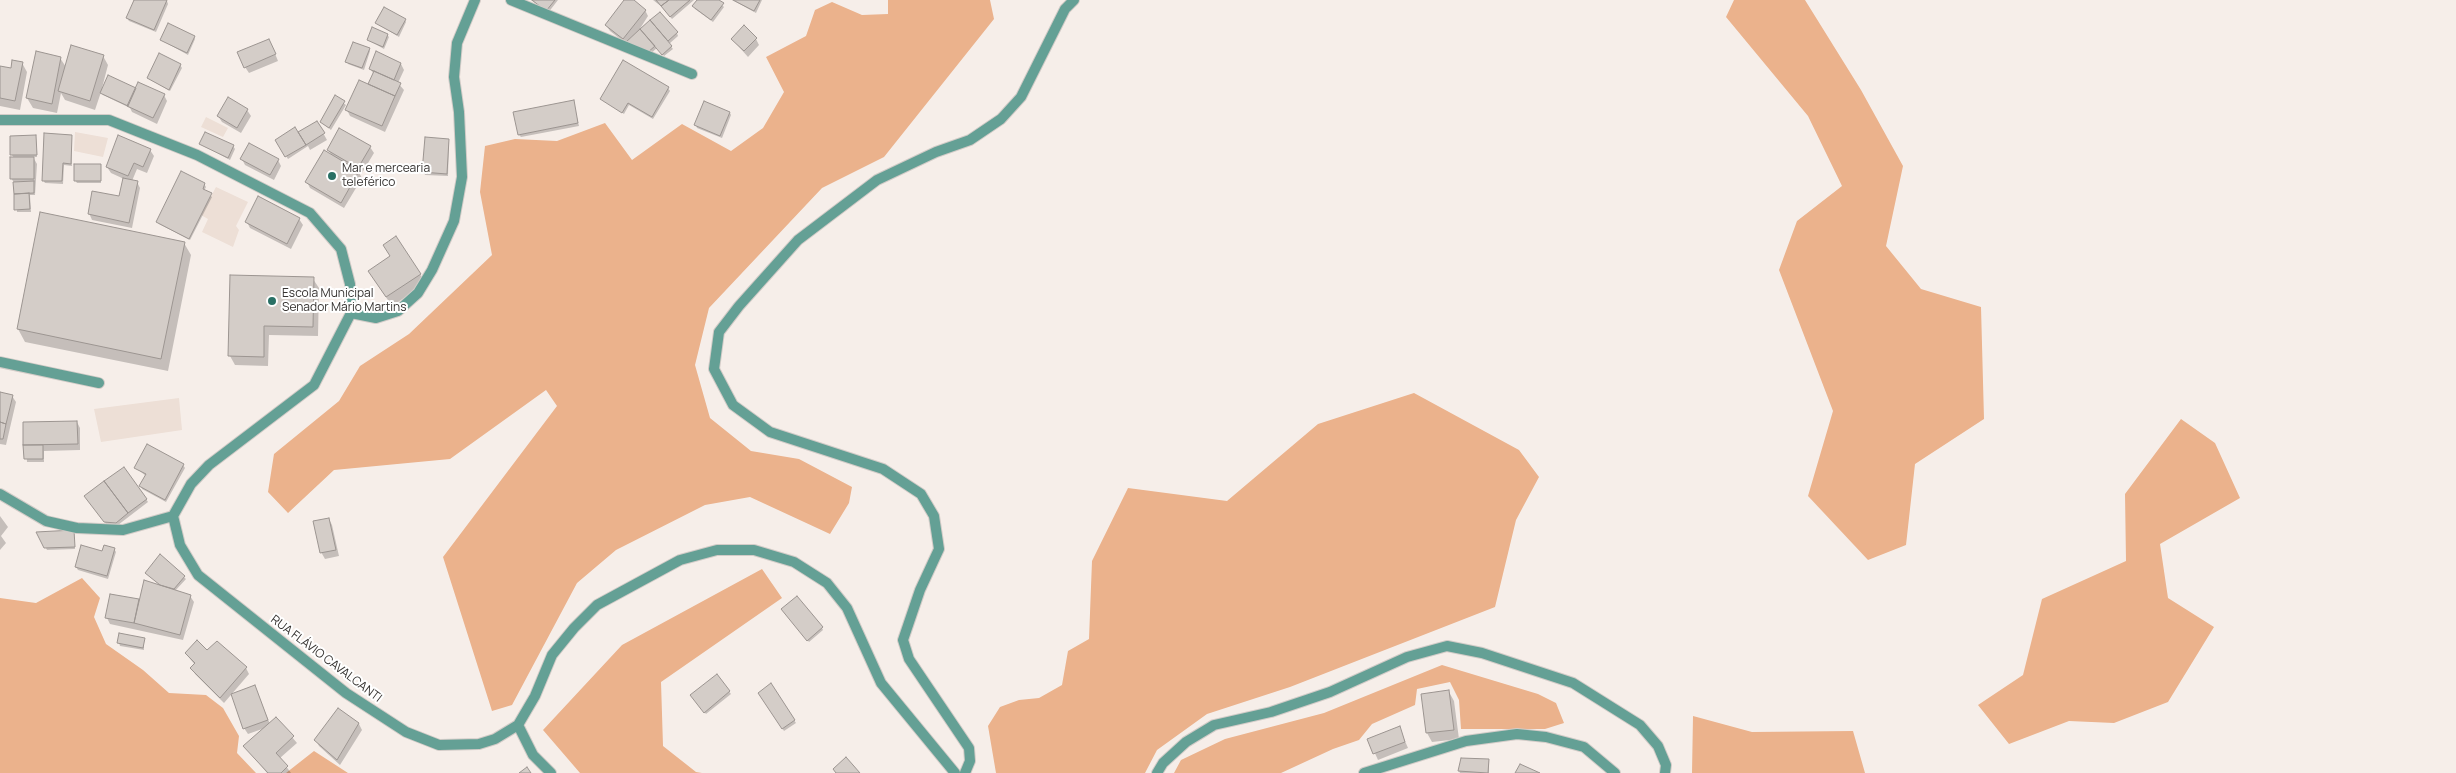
<!DOCTYPE html>
<html>
<head>
<meta charset="utf-8">
<style>
  body { margin:0 }
  canvas { display:block; background:#f6eee9 }
</style>
</head>
<body>
<canvas width="2456" height="773"></canvas>
<script>
const ctx = document.querySelector('canvas').getContext('2d');
ctx.lineJoin = 'round';
function fillPath(path, color) {
  ctx.fillStyle = color;
  ctx.fill(path, 'evenodd');
}
function shape(rows) {
  const path = new Path2D();
  for (const r of rows) {
    path.moveTo(r[0], r[1]);
    for (let i = 2; i < r.length; i += 2) path.lineTo(r[i], r[i + 1]);
  }
  return path;
}
function strokePath(path, color, width, dash) {
  ctx.strokeStyle = color;
  ctx.lineWidth = width;
  ctx.lineCap = dash ? 'butt' : 'round';
  ctx.setLineDash(dash || []);
  ctx.stroke(path);
}
function drawText(font, color, halo, rows, align = 'center') {
  ctx.font = font + ' Manrope,sans-serif';
  ctx.lineWidth = 4;
  ctx.setLineDash([]);
  ctx.textBaseline = 'middle';
  ctx.strokeStyle = halo;
  ctx.fillStyle = color;
  for (const [text, x, y, turn = 0] of rows) {
    ctx.save();
    ctx.translate(x, y);
    ctx.rotate((+turn || 0) * Math.PI / 180);
    ctx.textAlign = isNaN(turn) ? turn : align;
    if (halo) ctx.strokeText(text, 0, 0);
    ctx.fillText(text, 0, 0);
    ctx.restore();
  }
}
const built = shape([
  [206,117,228,128,223,137,201,127],
  [75,132,108,138,103,157,74,151],
  [216,187,248,202,236,226,239,230,233,247,202,232,208,219,201,215],
  [179,398,182,430,101,442,94,409]
]);
const forest = shape([
  [888,0,990,0,994,19,884,157,822,188,709,308,695,365,710,418,751,451,799,459,852,487,849,503,830,534,750,497,705,505,616,550,577,583,512,705,492,711,443,557,557,406,546,390,450,459,334,470,288,513,268,492,274,454,339,401,360,366,409,334,492,255,480,192,485,146,515,139,557,141,605,123,632,160,682,124,731,151,763,128,784,92,766,57,806,36,815,10,832,2,862,15,888,14],
  [1734,0,1805,0,1861,90,1903,166,1886,246,1921,289,1981,307,1984,419,1915,464,1906,545,1868,560,1808,496,1833,411,1779,270,1797,221,1842,186,1808,116,1726,17],
  [1414,393,1519,450,1539,477,1516,520,1495,607,1290,687,1207,714,1157,750,1145,773,996,773,988,726,1000,707,1019,700,1039,698,1062,685,1068,651,1089,639,1092,561,1128,488,1227,501,1318,424],
  [2181,419,2215,443,2240,498,2160,544,2168,598,2214,627,2168,702,2114,723,2069,721,2009,744,1978,705,2023,675,2042,599,2126,561,2125,494],
  [762,569,782,598,661,682,663,746,696,772,702,773,580,773,543,730,622,645],
  [82,578,100,598,94,617,106,644,143,670,169,693,206,695,223,708,239,736,237,753,256,773,0,773,0,598,36,603],
  [1442,665,1538,694,1556,703,1564,723,1545,729,1461,729,1459,700,1450,682,1417,689,1415,705,1372,724,1359,740,1333,749,1281,773,1174,773,1181,760,1225,739,1324,713],
  [1693,716,1752,732,1853,731,1865,773,1692,773],
  [314,751,348,773,286,773]
]);
const shadow = shape([
  [135,0,167,1,168,4,156,32,129,21,127,18],
  [531,0,558,0,548,13],
  [626,0,632,0,645,10,648,16,636,35,660,13,677,33,678,36,669,44,673,49,664,56,657,48,649,55,628,45,610,31,606,25],
  [653,0,694,0,672,19,662,7],
  [698,0,717,0,724,7,713,22,695,9,694,6],
  [762,0,756,13,734,1,735,0],
  [405,20,406,22,399,37,376,23],
  [387,35,389,37,384,49,368,40],
  [194,37,195,39,188,55,161,40],
  [732,39,756,39,759,45,748,57],
  [272,46,278,61,249,73,245,67],
  [369,49,370,51,364,70,348,64,347,61],
  [103,56,108,65,102,88,136,90,164,95,167,101,157,124,132,112,130,108,103,95,101,92,95,110,65,100,61,93,57,113,33,108,27,98,60,58,66,67],
  [22,63,27,72,20,110,0,106,0,68,12,70],
  [401,64,404,70,398,83,404,90,385,132,350,116,347,110,368,86,374,74,370,69],
  [180,65,182,68,170,91,148,78],
  [668,88,670,91,653,119,629,105,624,114,602,99],
  [336,97,346,105,331,130,321,122],
  [574,104,579,126,521,137,519,135],
  [247,110,251,116,241,133,222,122,218,116],
  [730,113,731,115,722,138,697,128,696,125],
  [317,122,327,140,310,150,308,146,288,159,276,140,302,141],
  [35,136,37,157,33,157,37,164,35,195,30,195,31,212,17,212,15,184,11,178,14,158,12,155],
  [71,136,72,166,64,165,63,184,45,183,43,180],
  [449,141,448,176,425,175,424,172],
  [201,144,233,146,235,149,230,160],
  [370,147,374,153,362,173,358,171,362,178,344,208,310,188,307,182,332,156,328,150],
  [150,150,154,156,147,173,137,169,132,181,137,182,140,188,132,228,92,220,89,213,120,198,124,179,111,173,107,167],
  [242,159,278,160,281,166,274,180,245,165],
  [100,165,101,183,77,183,75,180],
  [204,184,206,187,204,191,212,197,190,240,159,224,158,222],
  [41,214,184,243,191,255,168,371,25,342,18,329],
  [299,219,303,225,291,249,250,228,247,222],
  [420,274,425,284,392,306,375,281],
  [313,279,319,288,318,336,269,335,268,366,235,365,230,356],
  [0,393,12,396,16,402,6,445,0,444],
  [77,422,80,428,80,450,44,451,44,462,27,462,24,423],
  [183,465,185,468,166,502,142,489,141,486,146,476,136,468],
  [87,499,146,499,148,502,118,525,107,525],
  [0,516,8,527,1,536,6,543,0,550],
  [329,519,332,525,339,556,325,559,321,552],
  [73,531,75,549,47,550,38,533],
  [114,549,116,552,108,579,78,570,76,567],
  [160,556,186,579,175,591,190,596,194,602,183,640,110,624,107,618,111,595,139,600,162,587,146,573],
  [784,612,822,628,823,630,809,642],
  [144,639,144,650,120,646,119,643],
  [207,652,246,668,249,674,224,703,195,674,192,668,195,665,186,654],
  [717,676,731,694,706,714,693,698],
  [771,685,796,723,784,731,760,693],
  [255,687,270,724,276,718,297,743,280,758,291,773,267,773,245,746,265,728,248,734,244,728],
  [1449,692,1454,701,1459,739,1432,742,1427,733,1422,695],
  [339,710,359,724,362,730,340,765,319,746,316,740],
  [1402,734,1408,748,1378,760,1369,740],
  [1489,760,1489,773,1460,773,1459,771]
]);
const building = shape([
  [134,0,167,0,154,30,126,18,134,0],
  [532,0,555,0,546,11,532,0],
  [624,0,634,0,646,10,623,39,605,25,624,0],
  [656,0,669,0,661,6,656,0],
  [669,0,690,0,670,17,661,6,669,0],
  [697,0,719,0,724,3,711,20,692,6,697,0],
  [733,0,760,0,754,11,733,0],
  [384,7,406,19,397,35,375,23,384,7],
  [660,12,678,32,668,41,650,20,660,12],
  [650,20,672,46,662,55,640,29,650,20],
  [168,23,195,36,187,53,160,40,168,23],
  [744,25,757,38,744,51,731,39,744,25],
  [372,27,388,34,383,47,367,40,372,27],
  [640,29,655,46,647,53,625,43,640,29],
  [269,39,276,54,244,68,237,52,269,39],
  [353,42,370,48,362,68,345,62,353,42],
  [71,45,104,55,90,101,58,91,71,45],
  [36,51,61,57,52,104,26,98,36,51],
  [376,51,401,63,394,80,369,69,376,51],
  [159,53,181,64,169,90,147,78,159,53],
  [12,60,23,62,15,101,0,98,0,66,11,68,12,60],
  [623,60,669,87,652,117,628,103,622,113,600,99,623,60],
  [374,71,401,83,395,96,368,84,374,71],
  [108,75,136,88,128,106,100,93,108,75],
  [359,80,395,96,382,126,345,110,359,80],
  [138,82,165,94,153,118,127,106,138,82],
  [335,95,345,101,329,128,320,122,335,95],
  [228,97,248,109,237,128,217,116,228,97],
  [574,100,578,123,518,135,513,112,574,100],
  [704,101,730,112,720,136,694,125,704,101],
  [317,121,325,133,306,145,298,132,317,121],
  [295,127,306,145,285,157,275,140,295,127],
  [339,128,371,146,358,168,327,150,339,128],
  [205,132,234,145,228,158,199,144,205,132],
  [44,133,72,135,71,164,63,163,62,181,42,181,44,133],
  [36,135,37,155,10,155,10,136,36,135],
  [118,135,151,149,143,167,134,163,128,176,106,167,118,135],
  [425,137,449,139,447,174,422,172,425,137],
  [249,143,279,159,270,175,240,159,249,143],
  [324,150,359,171,341,203,305,182,324,150],
  [10,157,34,157,34,179,10,179,10,157],
  [74,164,101,164,101,181,74,181,74,164],
  [181,171,205,183,203,189,212,193,189,239,156,222,181,171],
  [123,178,138,181,129,223,88,214,92,191,119,196,123,178],
  [34,181,34,193,14,194,13,182,34,181],
  [29,193,30,209,14,210,14,194,29,193],
  [258,196,300,218,287,244,245,222,258,196],
  [40,212,185,242,161,359,17,329,40,212],
  [396,236,421,274,386,297,368,271,390,256,383,245,396,236],
  [230,275,314,277,313,327,264,326,264,357,228,356,230,275],
  [0,392,13,395,6,424,0,422,0,392],
  [77,421,78,444,23,445,23,422,77,421],
  [0,422,6,424,3,439,0,439,0,422],
  [147,444,184,464,165,500,139,486,146,474,134,468,147,444],
  [23,445,43,445,43,459,24,459,23,445],
  [124,467,147,499,128,513,104,481,124,467],
  [104,481,128,513,116,523,104,522,84,496,104,481],
  [329,518,336,550,320,553,313,521,329,518],
  [74,530,75,547,44,548,36,532,74,530],
  [81,545,102,551,104,545,115,548,107,576,75,567,81,545],
  [160,554,185,576,174,589,160,585,145,573,160,554],
  [144,580,191,595,180,635,134,623,144,580],
  [110,594,139,599,134,623,105,618,110,594],
  [797,596,823,627,807,641,781,609,797,596],
  [119,633,145,638,143,648,117,643,119,633],
  [197,640,207,650,217,641,247,667,220,698,190,668,195,663,185,653,197,640],
  [717,674,730,691,704,713,690,695,717,674],
  [771,683,795,720,782,729,758,693,771,683],
  [255,685,268,720,243,729,231,694,255,685],
  [1449,690,1454,730,1426,733,1421,694,1449,690],
  [338,708,359,723,337,760,314,740,338,708],
  [276,717,294,736,276,753,288,766,281,773,268,773,243,746,276,717],
  [1400,726,1405,742,1373,754,1367,739,1400,726],
  [846,757,860,773,836,773,833,769,846,757],
  [1461,758,1489,759,1488,773,1458,771,1461,758],
  [1520,764,1540,773,1515,773,1520,764],
  [527,767,531,773,519,773,527,767]
]);
const minor = shape([
  [511,0,692,74],
  [0,120,109,120,197,155,310,213,341,249,350,284,351,313,314,385,209,465,191,484,173,516,180,545,198,575,346,693,406,732,439,745,479,744,495,739,518,725,535,696,552,655,574,628,597,605,680,560,717,550,754,550,794,562,827,583,847,608,881,683,955,773],
  [351,313,376,318,398,311,418,293,432,270,454,221,462,177,459,112,454,77,457,43,475,0],
  [0,362,99,383],
  [0,494,46,521,77,528,123,530,173,516],
  [518,725,533,755,551,773],
  [965,773,970,761,969,748,909,659,903,640,920,590,939,549,934,516,921,494,883,469,770,432,733,405,714,369,719,332,739,306,798,240,877,180,936,152,970,140,1001,119,1021,97,1065,9,1074,0],
  [1157,773,1163,763,1186,742,1214,725,1271,712,1330,692,1407,657,1447,646,1482,653,1573,683,1640,725,1658,746,1666,765,1665,773],
  [1364,773,1466,741,1517,734,1546,737,1584,747,1615,773]
]);
const markers = [
  [332,176,5,"#297065"],
  [272,301,5,"#297065"]
];
const poiNames = [
  ["Mar e mercearia",342,169],
  ["teleférico",342,183],
  ["Escola Municipal",282,294],
  ["Senador Mário Martins",282,308]
];
const streetNames = [
  ["RUA FLÁVIO CAVALCANTI",326,659,37]
];
fillPath(built, '#eddfd6');
fillPath(forest, '#ebb28c');
fillPath(shadow, '#0003');
fillPath(building, '#d4cdc8');
strokePath(building, '#9c9591', 1);
strokePath(minor, '#d3ccc8', 12);
strokePath(minor, '#64a095', 10);
for (const [x, y, r, color] of markers) {
  const dot = new Path2D();
  dot.arc(x, y, r, 0, 2 * Math.PI);
  ctx.fillStyle = color;
  ctx.fill(dot);
  strokePath(dot, '#fff', 2);
}
drawText('12px', '#363331', '#fff', poiNames, 'left');
drawText('12px', '#363331', '#fff', streetNames);
</script>
</body>
</html>
